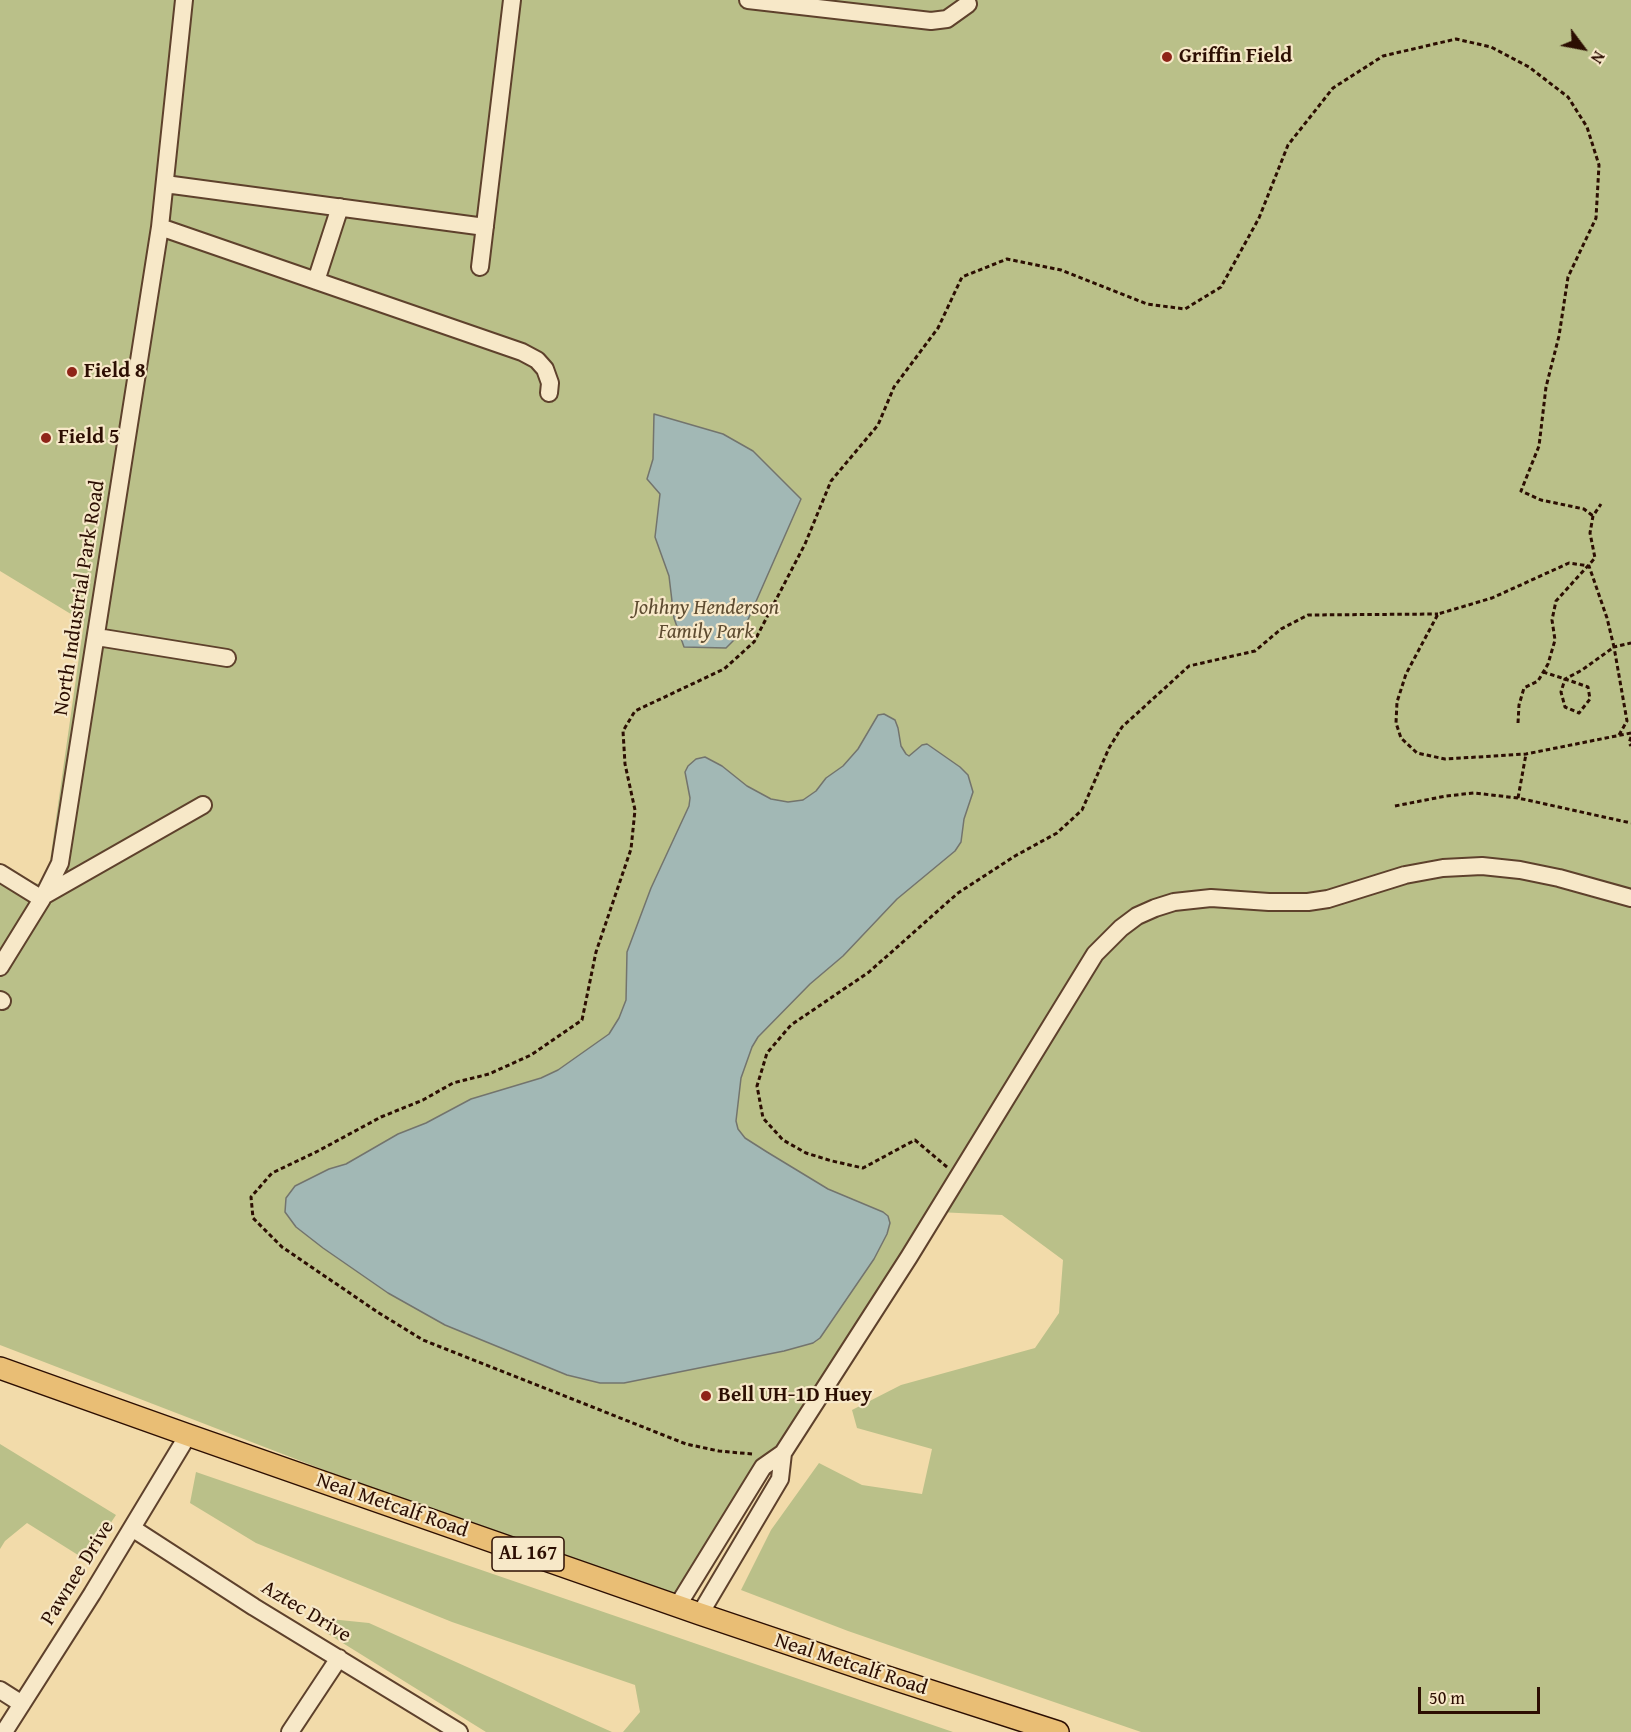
<!DOCTYPE html>
<html>
<head>
<meta charset="utf-8">
<style>
  body { margin:0 }
  #map { position:relative; width:1631px; height:1732px; overflow:hidden; background:#f2dbaa; font-family:"Gentium Book Plus",serif }
  canvas { display:block }
  .north { position:absolute; left:1553px; top:18px; width:60px; height:60px; -webkit-text-stroke:4px #f7e8c8; paint-order:stroke; rotate:122deg; font-size:16px; font-weight:700; line-height:24px; text-align:center; color:#2c0e02 }
  .north::after { content:''; display:block; margin:auto; width:21px; height:27px; background:#2c0e02; clip-path:polygon(50% 0,100% 100%,50% 72%,0 100%) }
  .scale { position:absolute; left:1418px; top:1687px; width:122px; height:27px; box-sizing:border-box; border:3px solid #2c0e02; border-top:0; padding-left:8px; font-size:18px; line-height:21px; white-space:nowrap; color:#2c0e02; -webkit-text-stroke:4px #f7e8c8; paint-order:stroke }
</style>
</head>
<body>
<div id="map">
<canvas width="1631" height="1732"></canvas>
<div class="north">N</div>
<div class="scale">50 m</div>
</div>
<script>
const ctx = document.querySelector('canvas').getContext('2d');
ctx.lineJoin = 'round';
function fillPath(path, color) {
  ctx.fillStyle = color;
  ctx.fill(path, 'evenodd');
}
function shape(rows) {
  const path = new Path2D();
  for (const r of rows) {
    path.moveTo(r[0], r[1]);
    for (let i = 2; i < r.length; i += 2) path.lineTo(r[i], r[i + 1]);
  }
  return path;
}
function strokePath(path, color, width, dash) {
  ctx.strokeStyle = color;
  ctx.lineWidth = width;
  ctx.lineCap = dash ? 'butt' : 'round';
  ctx.setLineDash(dash || []);
  ctx.stroke(path);
}
function drawText(font, color, halo, rows, align = 'center') {
  ctx.font = font + ' "Gentium Book Plus",serif';
  ctx.lineWidth = 4.5;
  ctx.setLineDash([]);
  ctx.textBaseline = 'middle';
  ctx.strokeStyle = halo;
  ctx.fillStyle = color;
  for (const [text, x, y, turn = 0] of rows) {
    ctx.save();
    ctx.translate(x, y);
    ctx.rotate((+turn || 0) * Math.PI / 180);
    ctx.textAlign = isNaN(turn) ? turn : align;
    if (halo) ctx.strokeText(text, 0, 0);
    ctx.fillText(text, 0, 0);
    ctx.restore();
  }
}
const green = shape([
  [0,0,1631,0,1631,1732,1141,1732,848,1631,741,1590,771,1530,819,1463,862,1485,922,1494,932,1449,857,1428,852,1410,901,1385,1035,1348,1059,1313,1063,1260,1002,1215,937,1212,783,1453,669,1603,0,1345,0,875,39,884,49,868,84,622,0,571],
  [0,1444,116,1515,86,1560,27,1523,5,1541,0,1549],
  [196,1472,953,1732,623,1732,640,1712,635,1685,452,1622,256,1543,190,1503],
  [330,1619,369,1623,612,1732,486,1732,325,1632]
]);
const water = shape([
  [654,414,723,434,753,451,801,499,743,631,726,648,684,647,674,618,669,576,655,537,660,494,647,479,653,459,654,414],
  [884,714,895,720,898,728,901,746,906,754,909,756,922,745,927,744,960,767,968,775,973,792,964,819,961,842,955,851,897,899,843,956,810,984,758,1037,752,1047,741,1078,736,1121,738,1129,745,1138,767,1152,828,1189,883,1212,888,1216,890,1223,887,1234,874,1259,820,1338,813,1343,784,1351,624,1383,600,1383,567,1375,445,1325,388,1293,323,1248,296,1227,285,1212,286,1198,295,1186,329,1169,346,1164,398,1134,426,1123,471,1099,541,1078,558,1070,609,1034,619,1018,626,1000,627,952,651,888,689,806,690,798,685,772,688,766,696,759,705,757,722,766,747,786,771,799,788,802,803,800,816,791,826,778,843,766,858,749,878,715,884,714]
]);
const path = shape([
  [1543,672,1565,679,1588,687,1590,699,1579,713,1565,707,1561,692,1565,679,1582,670,1614,647,1607,618,1589,566,1569,563,1492,598,1438,614,1406,674,1397,702,1396,723,1401,738,1417,753,1445,759,1526,754,1631,733],
  [1518,723,1519,705,1524,688,1538,681,1548,664,1555,640,1552,620,1556,601,1595,558,1590,533,1593,516,1601,504],
  [1619,735,1627,721,1614,647,1631,643],
  [1631,737,1629,743,1631,746],
  [1518,798,1526,754],
  [1395,806,1446,796,1474,793,1518,798,1631,823],
  [947,1167,915,1140,863,1168,832,1161,806,1153,783,1140,763,1118,757,1086,767,1053,791,1025,869,972,958,893,1015,856,1057,833,1082,810,1109,748,1122,727,1189,666,1255,651,1281,629,1308,615,1438,614],
  [752,1454,719,1451,686,1444,423,1340,379,1313,282,1247,253,1218,251,1197,272,1173,318,1151,381,1117,423,1100,453,1083,489,1074,531,1055,582,1020,596,952,631,849,635,810,625,764,623,731,635,711,724,669,754,642,805,544,831,481,878,425,894,387,938,328,962,277,1007,259,1061,270,1147,304,1185,309,1221,287,1259,218,1288,145,1333,88,1383,56,1456,39,1491,47,1529,67,1568,97,1587,127,1599,165,1596,218,1568,277,1559,336,1546,387,1539,446,1521,491,1541,500,1584,509,1593,516]
]);
const minor = shape([
  [748,0,931,21,947,19,968,4],
  [165,184,485,227],
  [160,227,522,352,537,360,545,369,550,383,549,393],
  [480,267,512,0],
  [316,281,340,207],
  [97,637,227,658],
  [0,873,42,899,60,863,160,227,184,0],
  [45,895,203,805],
  [0,967,42,899],
  [0,1000,2,1001],
  [132,1528,254,1607,459,1732],
  [678,1605,763,1467,783,1453,909,1257,1095,954,1121,928,1137,916,1155,908,1174,902,1211,898,1269,902,1308,902,1328,899,1405,875,1443,868,1482,866,1520,870,1559,878,1631,898],
  [700,1614,780,1479,783,1453],
  [0,1690,22,1704],
  [4,1732,92,1594,188,1435],
  [290,1732,339,1658]
]);
const major = shape([
  [0,1368,188,1435,700,1614,878,1674,1058,1732]
]);
const markers = [
  [1167,57,6,"#8f2418"],
  [72,372,6,"#8f2418"],
  [46,438,6,"#8f2418"],
  [706,1396,6,"#8f2418"]
];
const shields = [
  [528,1554,72]
];
const shieldNames = [
  ["AL 167",528,1554]
];
const poiNames = [
  ["Griffin Field",1179,57],
  ["Field 8",84,372],
  ["Field 5",58,438],
  ["Bell UH-1D Huey",718,1396]
];
const streetNames = [
  ["North Industrial Park Road",80,598,-81],
  ["Neal Metcalf Road",392,1506,19],
  ["Pawnee Drive",78,1573,-58],
  ["Aztec Drive",306,1612,31],
  ["Neal Metcalf Road",851,1665,18]
];
const parkNames = [
  ["Johhny Henderson",706,609],
  ["Family Park",706,633]
];
fillPath(green, '#bac089');
fillPath(water, '#a2b8b5');
strokePath(water, '#73746d', 1.5);
strokePath(minor, '#5e412c', 20);
strokePath(major, '#2c0e02', 24);
strokePath(path, '#2c0e02', 3, [4.5, 3]);
strokePath(minor, '#f7e8c8', 16);
strokePath(major, '#e9be75', 21);
for (const [x, y, r, color] of markers) {
  const dot = new Path2D();
  dot.arc(x, y, r, 0, 2 * Math.PI);
  ctx.fillStyle = color;
  ctx.fill(dot);
  strokePath(dot, '#f7e8c8', 2);
}
for (const [x, y, w] of shields) {
  const box = new Path2D();
  box.roundRect(x - w / 2, y - 17, w, 34, 4.5);
  ctx.fillStyle = '#f7e8c8';
  ctx.fill(box);
  strokePath(box, '#2c0e02', 1.5);
}
drawText('bold 20px', '#2c0e02', null, shieldNames);
drawText('bold 21px', '#2c0e02', '#f7e8c8', poiNames, 'left');
drawText('21px', '#2c0e02', '#f7e8c8', streetNames);
drawText('italic 21px', '#5e4c31', '#f7e8c8', parkNames);
</script>
</body>
</html>
